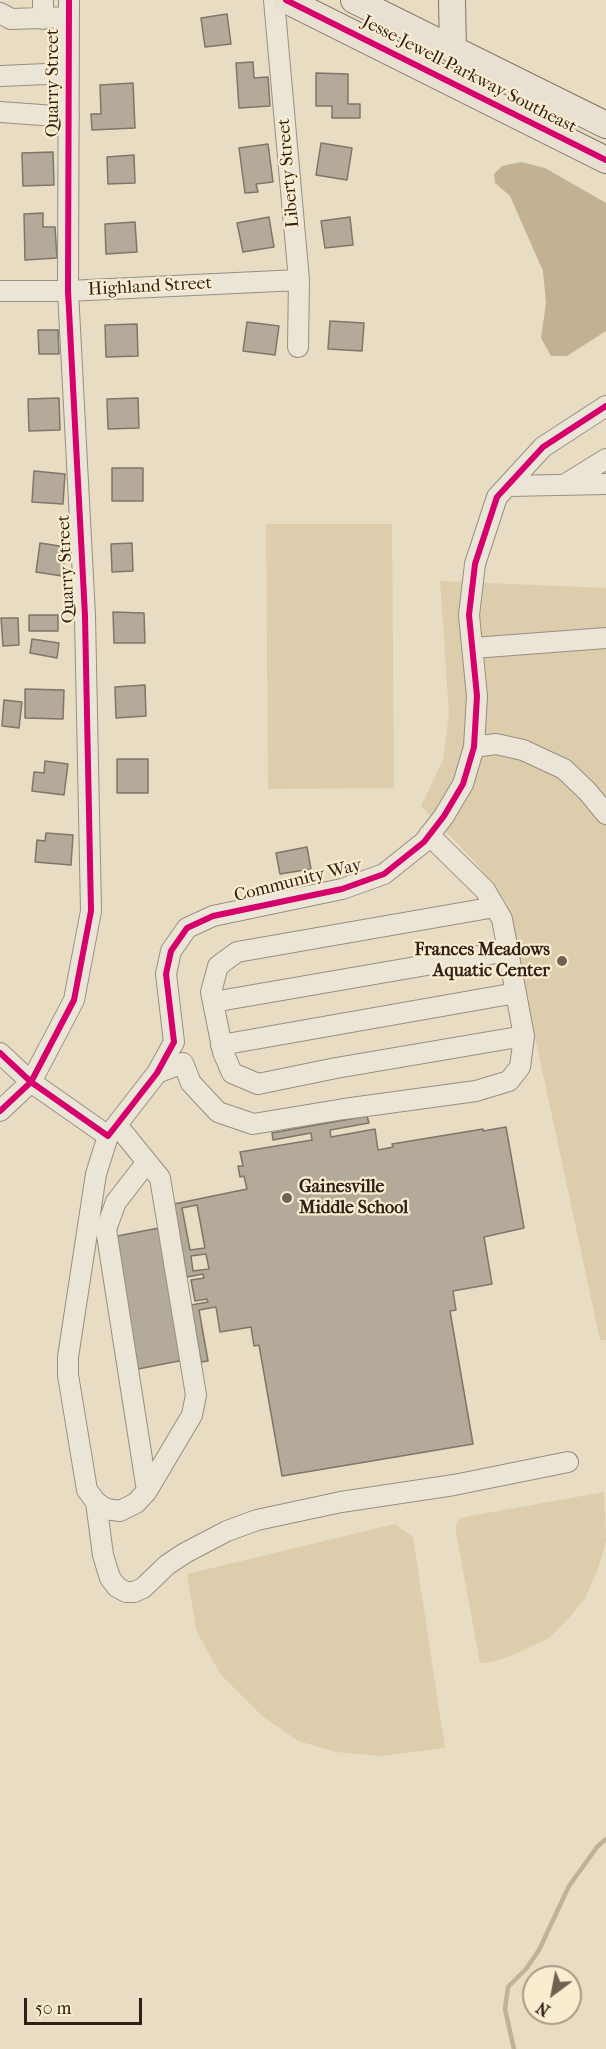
<!DOCTYPE html>
<html>
<head>
<meta charset="utf-8">
<style>
  body { margin:0 }
  #map { position:relative; width:606px; height:2049px; overflow:hidden; background:#e8dcc3; font-family:"IM FELL French Canon",serif }
  canvas { display:block }
  .north { position:absolute; left:522px; top:1965px; width:60px; height:60px; box-sizing:border-box; background:#faecce; border:2px solid #a89a85; border-radius:50%; rotate:212deg; font-size:16px; font-weight:700; line-height:24px; text-align:center; color:#2e2018 }
  .north::after { content:''; display:block; margin:auto; width:21px; height:27px; background:#6f6254; clip-path:polygon(50% 0,100% 100%,50% 72%,0 100%) }
  .scale { position:absolute; left:24px; top:1998px; width:118px; height:27px; box-sizing:border-box; border:3px solid #2e2018; border-top:0; padding-left:8px; font-size:18px; line-height:21px; white-space:nowrap; color:#2e2018; -webkit-text-stroke:4px #faecce; paint-order:stroke }
</style>
</head>
<body>
<div id="map">
<canvas width="606" height="2049"></canvas>
<div class="north">N</div>
<div class="scale">50 m</div>
</div>
<script>
const ctx = document.querySelector('canvas').getContext('2d');
ctx.lineJoin = 'round';
function fillPath(path, color) {
  ctx.fillStyle = color;
  ctx.fill(path, 'evenodd');
}
function shape(rows) {
  const path = new Path2D();
  for (const r of rows) {
    path.moveTo(r[0], r[1]);
    for (let i = 2; i < r.length; i += 2) path.lineTo(r[i], r[i + 1]);
  }
  return path;
}
function strokePath(path, color, width, dash) {
  ctx.strokeStyle = color;
  ctx.lineWidth = width;
  ctx.lineCap = dash ? 'butt' : 'round';
  ctx.setLineDash(dash || []);
  ctx.stroke(path);
}
function drawText(font, color, halo, rows, align = 'center') {
  ctx.font = font + ' "IM FELL French Canon",serif';
  ctx.lineWidth = 4.5;
  ctx.setLineDash([]);
  ctx.textBaseline = 'middle';
  ctx.strokeStyle = halo;
  ctx.fillStyle = color;
  for (const [text, x, y, turn = 0] of rows) {
    ctx.save();
    ctx.translate(x, y);
    ctx.rotate((+turn || 0) * Math.PI / 180);
    ctx.textAlign = isNaN(turn) ? turn : align;
    if (halo) ctx.strokeText(text, 0, 0);
    ctx.fillText(text, 0, 0);
    ctx.restore();
  }
}
const green = shape([
  [266,524,392,524,394,788,268,789],
  [440,581,606,588,606,1340,600,1340,506,902,475,862,421,806,443,760,449,713],
  [604,1492,606,1541,598,1569,585,1598,570,1617,549,1638,511,1656,492,1662,480,1663,455,1527,460,1518],
  [395,1524,413,1537,445,1748,381,1756,336,1752,298,1741,262,1716,220,1674,196,1630,187,1574]
]);
const water = shape([
  [521,162,545,168,606,203,606,331,567,356,551,356,541,338,546,303,543,271,510,196,495,183,494,174,502,166]
]);
const stream = shape([
  [514,2049,505,2009,508,1987,526,1969,539,1950,569,1886,597,1847,606,1839]
]);
const building = shape([
  [227,14,231,44,205,47,201,18,227,14],
  [253,62,254,78,268,77,270,106,239,108,236,63,253,62],
  [316,73,348,74,348,104,360,104,360,118,332,118,332,106,316,106,316,73],
  [133,83,135,128,92,130,91,114,101,114,100,85,133,83],
  [321,143,352,148,347,180,316,175,321,143],
  [268,144,273,182,256,184,258,192,245,193,239,148,268,144],
  [53,152,54,185,23,186,22,153,53,152],
  [134,155,135,183,108,184,107,157,134,155],
  [43,213,43,227,55,227,57,258,25,260,24,214,43,213],
  [269,217,274,247,243,252,237,223,269,217],
  [350,217,353,245,325,248,321,221,350,217],
  [135,222,137,252,106,254,105,224,135,222],
  [330,321,364,323,362,351,328,349,330,321],
  [247,322,279,326,275,355,243,351,247,322],
  [137,324,138,356,106,357,105,325,137,324],
  [38,330,58,330,59,354,39,354,38,330],
  [59,398,60,430,29,431,28,399,59,398],
  [138,398,139,428,108,429,107,399,138,398],
  [112,468,143,468,143,501,112,501,112,468],
  [34,471,65,474,63,504,32,502,34,471],
  [40,543,66,547,62,576,36,572,40,543],
  [132,543,133,571,112,572,111,544,132,543],
  [113,612,144,613,145,643,114,643,113,612],
  [29,615,58,615,58,631,29,631,29,615],
  [1,618,18,618,19,645,3,646,1,618],
  [32,639,59,643,57,658,30,653,32,639],
  [145,685,146,716,116,718,115,687,145,685],
  [25,689,64,690,63,719,25,718,25,689],
  [4,700,22,702,19,728,2,726,4,700],
  [117,759,148,759,148,793,117,793,117,759],
  [45,761,68,764,64,795,32,791,34,772,44,773,45,761],
  [46,833,73,835,71,865,35,862,37,840,45,841,46,833],
  [307,847,311,869,280,874,276,853,307,847],
  [367,1116,369,1123,330,1130,331,1137,375,1129,378,1150,393,1147,392,1144,483,1129,483,1131,506,1127,524,1228,484,1237,492,1284,453,1291,456,1310,450,1311,473,1444,282,1476,259,1345,254,1346,251,1327,220,1332,216,1307,199,1310,208,1361,201,1362,191,1305,208,1302,207,1299,195,1301,191,1280,204,1278,203,1274,187,1277,174,1204,247,1189,244,1176,240,1177,238,1166,243,1166,240,1152,312,1140,311,1133,273,1140,272,1133,367,1116],
  [197,1205,205,1248,190,1250,182,1208,197,1205],
  [206,1254,209,1269,193,1271,191,1256,206,1254],
  [159,1228,184,1360,138,1369,112,1237,159,1228]
]);
const minor = shape([
  [43,0,43,19],
  [274,0,299,280,298,347],
  [0,13,11,19,69,17],
  [0,76,69,73],
  [0,112,69,117],
  [0,291,68,291,299,280],
  [564,485,606,459],
  [508,486,606,484],
  [473,648,606,638],
  [474,747,496,744,523,750,564,769,587,791,606,814],
  [495,907,237,952,218,966,211,992,223,1052,232,1073,258,1084,336,1068,524,1036],
  [213,1002,508,951],
  [221,1045,516,993],
  [0,1053,31,1082,108,1136],
  [157,1073,183,1063,191,1083,218,1112,253,1124,344,1109,476,1091,509,1081,520,1067,524,1036,502,919,485,890,429,835],
  [0,1111,31,1082,74,1000,91,911,85,616,68,291,69,0],
  [117,1125,160,1178,196,1395,192,1415,147,1491,136,1503,120,1511,106,1509,96,1502,87,1490,68,1375,68,1357,96,1174,108,1136,157,1073,174,1042,166,974,171,951,187,928,213,916,342,889,384,874,424,842,444,816,463,784,474,747,477,696,469,615,475,564,497,497,543,447,606,406],
  [147,1162,116,1202,106,1229,147,1491],
  [96,1502,103,1555,110,1578,117,1587,126,1592,134,1592,143,1588,167,1565,185,1553,227,1531,257,1520,341,1502,454,1485,568,1462]
]);
const major = shape([
  [286,0,606,160],
  [354,0,606,125],
  [452,0,453,50]
]);
const cycleway = shape([
  [286,0,606,160],
  [0,1053,31,1082,108,1136,157,1073,174,1042,166,974,171,951,187,928,213,916,342,889,384,874,424,842,444,816,463,784,474,747,477,696,469,615,475,564,497,497,543,447,606,406],
  [0,1111,31,1082,74,1000,91,911,85,616,68,291,69,0]
]);
const markers = [
  [562,961,6,"#6f6254"],
  [287,1198,6,"#6f6254"]
];
const streetNames = [
  ["Jesse Jewell Parkway Southeast",469,75,27],
  ["Quarry Street",54,83,-90],
  ["Liberty Street",289,173,-95],
  ["Highland Street",150,287,-3],
  ["Quarry Street",67,569,-93],
  ["Community Way",298,881,-14]
];
const poiNames = [
  ["Frances Meadows",550,951],
  ["Aquatic Center",550,972],
  ["Gainesville",299,1188,"left"],
  ["Middle School",299,1209,"left"]
];
fillPath(green, '#decdac');
fillPath(water, '#c3b193');
strokePath(stream, '#c3b193', 4.5);
fillPath(building, '#b3aa9a');
strokePath(building, '#7e7669', 1.5);
strokePath(minor, '#978f80', 22);
strokePath(major, '#7e7669', 28);
strokePath(minor, '#ebe5d8', 20);
strokePath(major, '#e8e1d2', 26);
strokePath(cycleway, '#d6006c', 6);
for (const [x, y, r, color] of markers) {
  const dot = new Path2D();
  dot.arc(x, y, r, 0, 2 * Math.PI);
  ctx.fillStyle = color;
  ctx.fill(dot);
  strokePath(dot, '#faecce', 2);
}
drawText('18px', '#2e2018', '#faecce', streetNames);
drawText('bold 18px', '#2e2018', '#faecce', poiNames, 'right');
</script>
</body>
</html>
